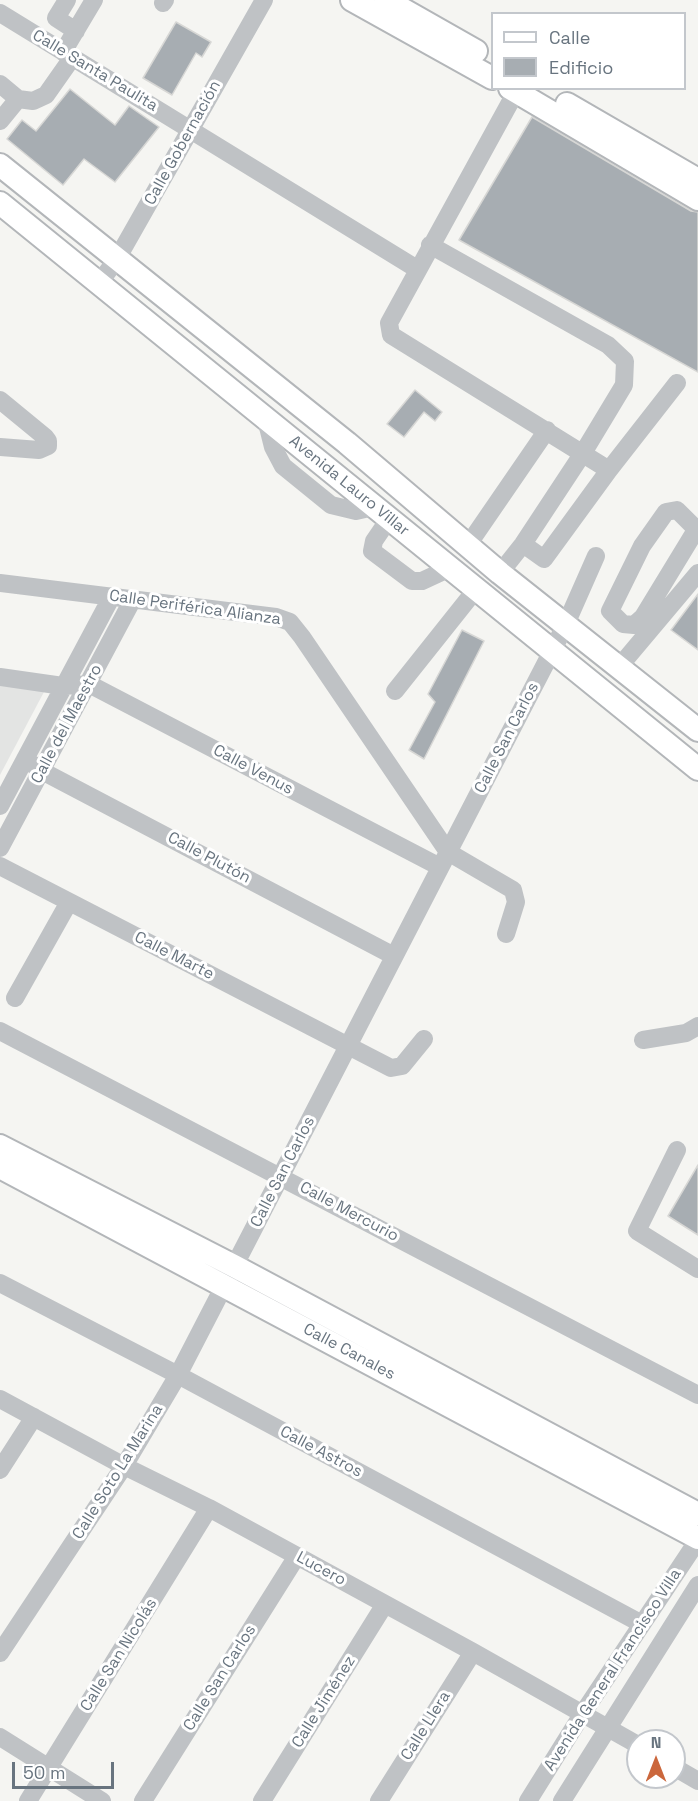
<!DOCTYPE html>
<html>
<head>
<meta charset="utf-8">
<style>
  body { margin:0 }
  #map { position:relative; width:698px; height:1801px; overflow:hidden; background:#f5f5f2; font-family:"Space Grotesk",sans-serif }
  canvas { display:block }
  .legend { position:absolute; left:491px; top:12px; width:195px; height:78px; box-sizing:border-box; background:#fff; border:2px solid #c3c7cc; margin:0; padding:8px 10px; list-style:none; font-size:18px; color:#68747f }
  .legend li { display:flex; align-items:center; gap:12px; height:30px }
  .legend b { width:30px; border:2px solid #c3c7cc }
  .north { position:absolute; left:626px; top:1729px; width:60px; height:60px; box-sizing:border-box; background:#fff; border:2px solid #c3c7cc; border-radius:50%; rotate:0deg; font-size:16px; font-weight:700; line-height:24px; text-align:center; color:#68747f }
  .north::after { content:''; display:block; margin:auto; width:21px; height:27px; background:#cb673c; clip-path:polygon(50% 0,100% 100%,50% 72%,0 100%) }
  .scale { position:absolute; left:12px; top:1762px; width:102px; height:27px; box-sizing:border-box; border:3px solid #68747f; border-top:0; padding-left:8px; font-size:18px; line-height:21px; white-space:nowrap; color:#68747f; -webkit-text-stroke:4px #fff; paint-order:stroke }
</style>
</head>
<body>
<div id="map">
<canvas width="698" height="1801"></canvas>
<ul class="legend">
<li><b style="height:8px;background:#fff"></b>Calle</li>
<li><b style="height:16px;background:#a7adb2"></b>Edificio</li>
</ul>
<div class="north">N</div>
<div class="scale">50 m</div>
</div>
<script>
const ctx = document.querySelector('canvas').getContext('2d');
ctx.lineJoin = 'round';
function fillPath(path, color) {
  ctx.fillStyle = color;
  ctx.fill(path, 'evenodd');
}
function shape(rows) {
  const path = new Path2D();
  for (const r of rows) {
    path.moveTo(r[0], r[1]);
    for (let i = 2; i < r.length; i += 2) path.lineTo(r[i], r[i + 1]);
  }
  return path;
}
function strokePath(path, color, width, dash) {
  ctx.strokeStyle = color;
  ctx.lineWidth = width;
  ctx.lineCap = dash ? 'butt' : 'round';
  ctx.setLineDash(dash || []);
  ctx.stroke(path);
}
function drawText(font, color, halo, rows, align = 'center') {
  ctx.font = font + ' "Space Grotesk",sans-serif';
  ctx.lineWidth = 6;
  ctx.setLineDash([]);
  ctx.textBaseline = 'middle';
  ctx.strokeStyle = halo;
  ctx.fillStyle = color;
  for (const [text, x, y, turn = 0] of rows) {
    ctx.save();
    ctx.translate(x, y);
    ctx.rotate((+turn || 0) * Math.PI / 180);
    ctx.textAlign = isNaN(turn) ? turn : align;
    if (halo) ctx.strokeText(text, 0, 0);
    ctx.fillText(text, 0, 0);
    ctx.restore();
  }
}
const built = shape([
  [0,683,45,690,0,775]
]);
const building = shape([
  [176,22,211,42,202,57,196,53,172,95,143,78,176,22],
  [70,89,115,125,129,106,159,127,115,182,84,159,63,185,7,139,22,120,36,131,70,89],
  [532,117,691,211,698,212,698,372,459,240,532,117],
  [415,390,442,412,435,421,424,412,404,437,387,424,415,390],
  [698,594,698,650,671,630,698,594],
  [462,630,484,641,424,759,409,750,435,702,428,694,462,630],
  [698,1165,698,1235,668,1216,698,1165]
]);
const minor = shape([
  [67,0,56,18,76,31],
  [163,3,165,0],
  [0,13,417,269],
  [63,52,94,0],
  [0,84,18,99,0,121],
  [518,88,389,323,391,335,609,470],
  [18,99,33,101,46,95,72,58],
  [430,245,608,345,625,361,624,385,583,453,523,544,500,573],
  [99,283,117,259,264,0],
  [0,400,45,437,48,441,48,446,39,450,0,447],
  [266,419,273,447,283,466,331,505,356,511,374,507],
  [389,519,374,541,372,551,412,581,422,581,450,568],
  [696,530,643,617,634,625,623,624,610,611,642,546,666,512,677,510,698,531],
  [523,544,544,559,609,470,677,383],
  [468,545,547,430],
  [0,583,276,617,290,622,302,637,448,852,513,890,516,902,506,934],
  [619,667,698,573],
  [0,677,63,686,89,684,440,867],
  [395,691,477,588],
  [25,759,42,771,394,956],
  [0,806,112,596],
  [0,848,133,599],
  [0,866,391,1068,402,1066,424,1039],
  [15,998,69,902],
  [0,1031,698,1395],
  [643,1040,686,1033,698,1026],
  [677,1150,637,1231,698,1269],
  [0,1283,178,1375,642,1624],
  [0,1399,124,1466,209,1508,473,1652,638,1745],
  [0,1470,34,1417],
  [0,1653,124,1466,178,1375,566,624,596,556],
  [0,1737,102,1801],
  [674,1767,698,1781],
  [28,1801,209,1508],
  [143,1801,297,1556],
  [262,1801,385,1604],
  [379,1801,473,1652],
  [528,1801,583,1713,698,1540],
  [562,1801,698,1585]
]);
const major = shape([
  [352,0,492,78],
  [386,0,476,51],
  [510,88,698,199],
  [567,104,698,180],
  [0,165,347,443,500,573,698,730],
  [0,203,698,769],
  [0,1146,234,1266,698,1514],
  [0,1167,698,1538]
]);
const streetNames = [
  ["Calle Santa Paulita",95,71,31],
  ["Calle Gobernación",183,143,-61],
  ["Avenida Lauro Villar",349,486,39],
  ["Calle Periférica Alianza",195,608,8],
  ["Calle del Maestro",67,724,-62],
  ["Calle San Carlos",507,738,-63],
  ["Calle Venus",253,770,28],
  ["Calle Plutón",209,858,28],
  ["Calle Marte",174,956,27],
  ["Calle San Carlos",283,1172,-63],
  ["Calle Mercurio",349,1212,28],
  ["Calle Canales",349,1352,28],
  ["Calle Astros",321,1452,28],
  ["Calle Soto La Marina",118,1472,-58],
  ["Lucero",321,1569,28],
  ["Calle San Nicolás",119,1655,-58],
  ["Avenida General Francisco Villa",613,1670,-57],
  ["Calle San Carlos",220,1678,-58],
  ["Calle Jiménez",324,1702,-58],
  ["Calle Llera",426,1726,-58]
];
fillPath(built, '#e3e4e3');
fillPath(building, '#a7adb2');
strokePath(building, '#d7d7d5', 1.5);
strokePath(major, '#b3b6b9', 26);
strokePath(minor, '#bfc2c5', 18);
strokePath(major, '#fff', 22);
drawText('16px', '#68747f', '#fff', streetNames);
</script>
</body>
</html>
